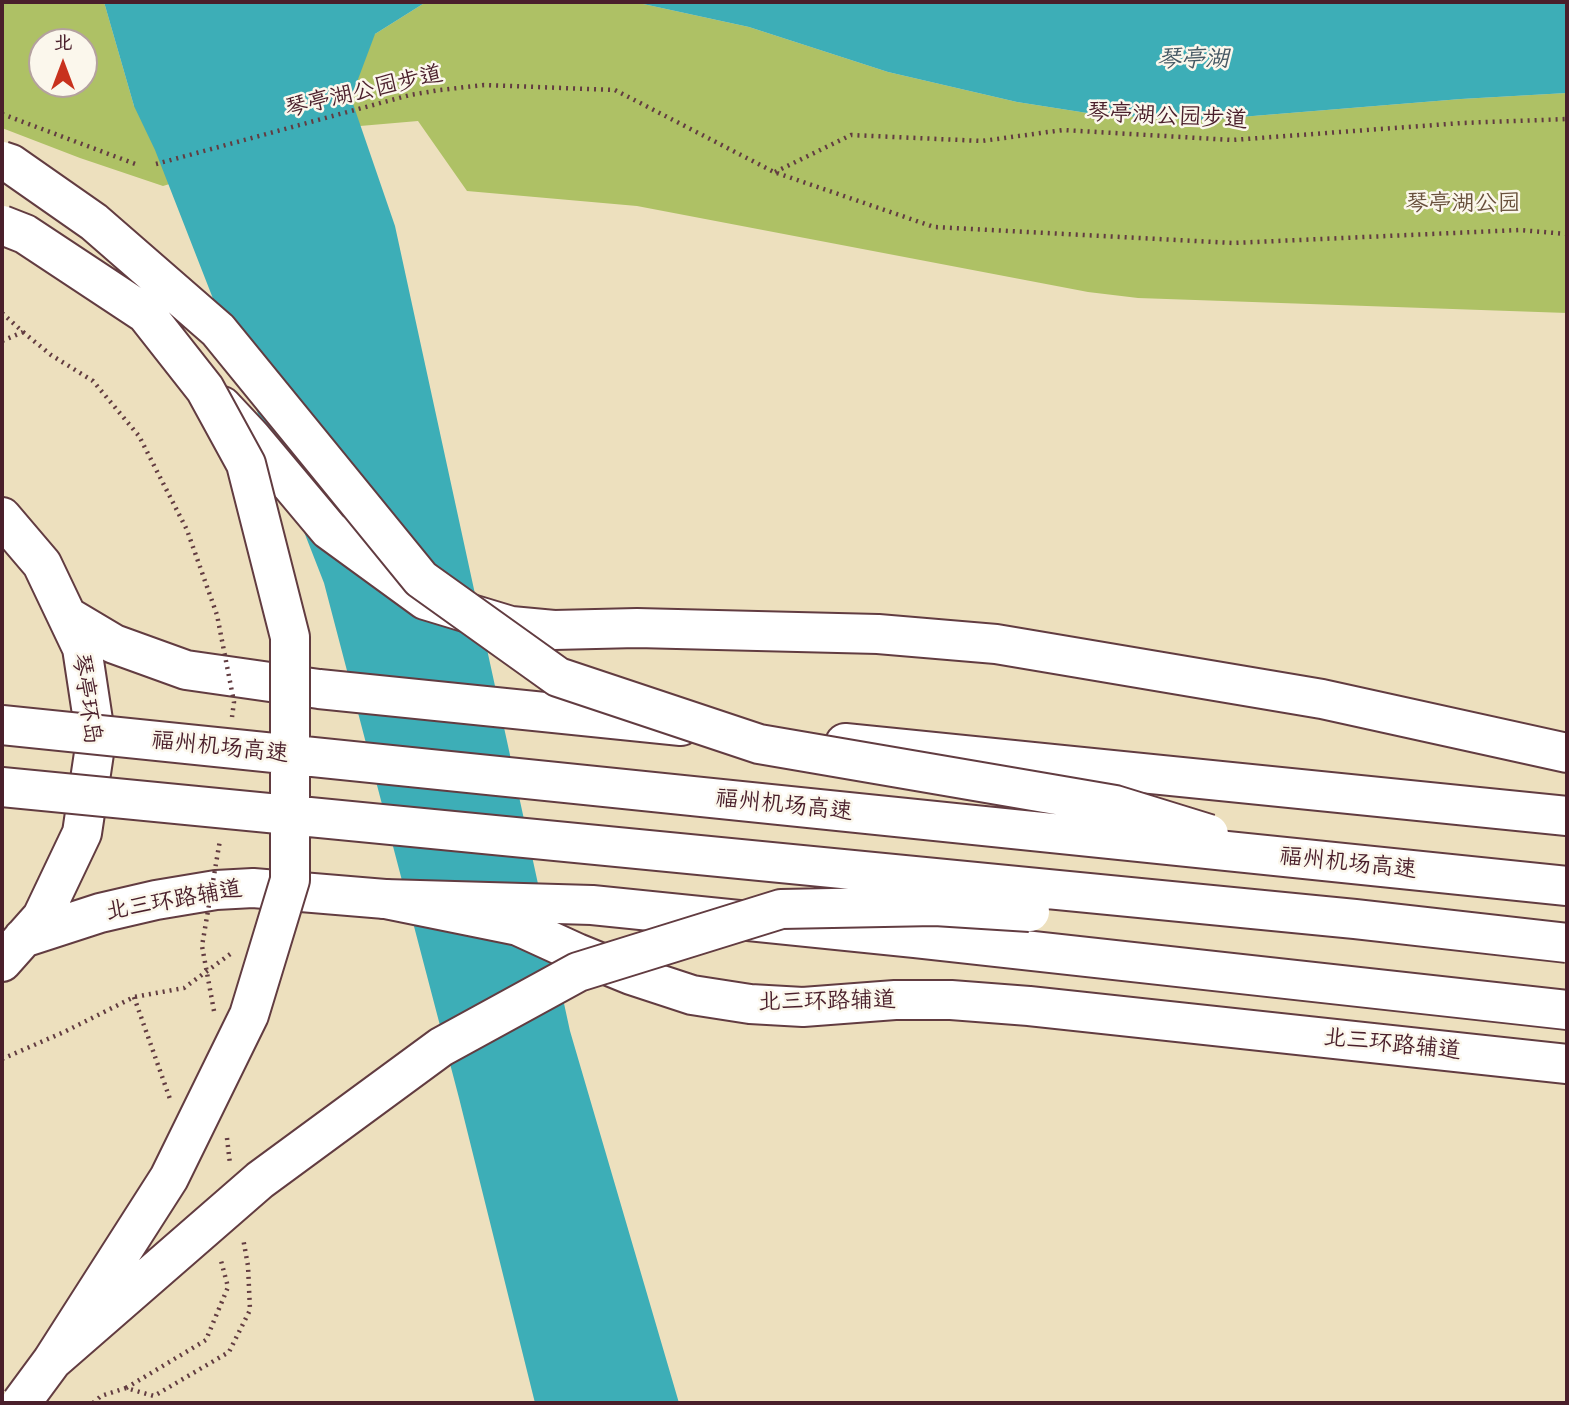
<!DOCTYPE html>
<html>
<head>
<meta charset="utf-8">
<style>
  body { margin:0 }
  #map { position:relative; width:1569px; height:1405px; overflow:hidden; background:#ede0be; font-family:"Balsamiq Sans","LXGW WenKai TC",sans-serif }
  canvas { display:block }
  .frame { position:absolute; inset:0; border:4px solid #4a1f2b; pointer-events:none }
  .north { position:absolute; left:28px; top:28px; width:70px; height:70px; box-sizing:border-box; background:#fbf7ec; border:2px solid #b4a19f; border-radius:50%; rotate:0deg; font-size:19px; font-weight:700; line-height:28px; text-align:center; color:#4a1f2b }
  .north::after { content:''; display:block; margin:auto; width:24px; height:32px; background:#c8321e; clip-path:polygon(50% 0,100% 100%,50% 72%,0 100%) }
</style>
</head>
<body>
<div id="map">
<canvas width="1569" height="1405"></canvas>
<div class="frame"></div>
<div class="north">北</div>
</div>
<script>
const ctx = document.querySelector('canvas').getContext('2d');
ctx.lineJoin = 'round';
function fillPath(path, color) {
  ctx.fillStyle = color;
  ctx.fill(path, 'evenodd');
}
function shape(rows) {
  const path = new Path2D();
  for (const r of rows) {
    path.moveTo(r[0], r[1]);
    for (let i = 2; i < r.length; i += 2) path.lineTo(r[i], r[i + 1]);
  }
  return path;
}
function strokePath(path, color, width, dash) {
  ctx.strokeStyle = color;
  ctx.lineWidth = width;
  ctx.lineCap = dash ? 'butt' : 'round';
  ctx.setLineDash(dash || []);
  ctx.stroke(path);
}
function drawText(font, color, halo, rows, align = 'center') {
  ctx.font = font + ' "Balsamiq Sans","LXGW WenKai TC",sans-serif';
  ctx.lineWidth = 5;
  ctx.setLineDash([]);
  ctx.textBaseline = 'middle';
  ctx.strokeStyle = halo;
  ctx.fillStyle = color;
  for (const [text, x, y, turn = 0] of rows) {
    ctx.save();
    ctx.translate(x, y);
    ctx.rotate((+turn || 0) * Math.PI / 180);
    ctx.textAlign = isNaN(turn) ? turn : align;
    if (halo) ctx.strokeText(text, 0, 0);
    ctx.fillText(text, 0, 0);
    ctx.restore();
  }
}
const green = shape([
  [2,2,104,2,134,106,375,34,426,2,634,2,749,27,888,72,1017,102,1100,115,1204,120,1461,99,1567,93,1567,313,1138,298,1088,292,637,206,467,191,418,121,360,126,163,186,80,158,2,128],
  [42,42,84,42,84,84,42,84]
]);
const water = shape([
  [104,2,426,2,375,34,351,98,395,226,570,1031,679,1403,535,1403,459,1098,324,583,155,150,134,106],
  [634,2,1567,2,1567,93,1461,99,1204,120,1100,115,1017,102,888,72,749,27]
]);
const path = shape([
  [2,114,138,165],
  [156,164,410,95,440,90,484,85,615,90,774,172,934,227,1233,243,1519,230,1567,234],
  [775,172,851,135,982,141,1063,130,1232,140,1462,123,1567,119],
  [2,313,23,332,2,341],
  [134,997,170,1099],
  [2,1059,64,1032,134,997,184,988,233,952],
  [126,1388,206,1340,228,1287,220,1257]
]);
const secondary = shape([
  [2,517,42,564,82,648,96,740,82,833,42,917,2,962],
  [67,616,114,644,186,670,319,689,681,726],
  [845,743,1567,816],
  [23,938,100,913,156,900,216,890,253,888,385,899,518,926,577,953,631,975,692,995,750,1004,803,1007,895,1000,951,1000,1029,1006,1567,1064]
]);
const highway = shape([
  [222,406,251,437,329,530,425,600,511,626,554,630,637,628,878,634,996,644,1322,699,1567,753],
  [385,899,592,905,915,938,1567,1010]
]);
const pathBridge = shape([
  [23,332,51,355,93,381,139,436,187,530,217,615,234,702,232,717],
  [214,1011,202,946,220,840],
  [227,1138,230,1164],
  [93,1403,101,1396,126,1388,154,1396,229,1352,250,1310,248,1266,243,1238]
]);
const highwayBridge = shape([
  [2,161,11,164,94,222,218,330,421,579,558,677,759,744,1115,805,1209,834],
  [2,225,25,234,146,314,205,389,246,464,290,637,290,880,249,1015,169,1178,52,1361,21,1403],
  [2,725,1567,886],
  [2,787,1355,919,1567,943],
  [52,1361,260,1180,441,1047,578,972,781,909,935,906,1030,912]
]);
const streetNames = [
  ["琴亭湖公园步道",364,92,-13],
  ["琴亭湖公园步道",1167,117,3],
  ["琴亭环岛",86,699,82],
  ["福州机场高速",220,748,6],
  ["福州机场高速",784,806,6],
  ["福州机场高速",1348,864,6],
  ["北三环路辅道",174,901,-10],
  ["北三环路辅道",827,1002,-1],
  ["北三环路辅道",1392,1045,6]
];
const parkNames = [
  ["琴亭湖公园",1463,204]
];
const waterNames = [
  ["琴亭湖",1193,60]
];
fillPath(green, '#aec165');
fillPath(water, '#3daeb7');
strokePath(secondary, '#623c41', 42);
strokePath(highway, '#623c41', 42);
strokePath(path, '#623c41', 4.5, [2, 5]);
strokePath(secondary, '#fff', 38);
strokePath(highway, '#fff', 38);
strokePath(highwayBridge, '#623c41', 42, []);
strokePath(pathBridge, '#623c41', 4.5, [2, 5]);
strokePath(highwayBridge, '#fff', 38);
drawText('23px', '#4a1f2b', '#fbf7ec', streetNames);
drawText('23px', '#68503c', '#fbf7ec', parkNames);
drawText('italic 24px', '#455863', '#fbf7ec', waterNames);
</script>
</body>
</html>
